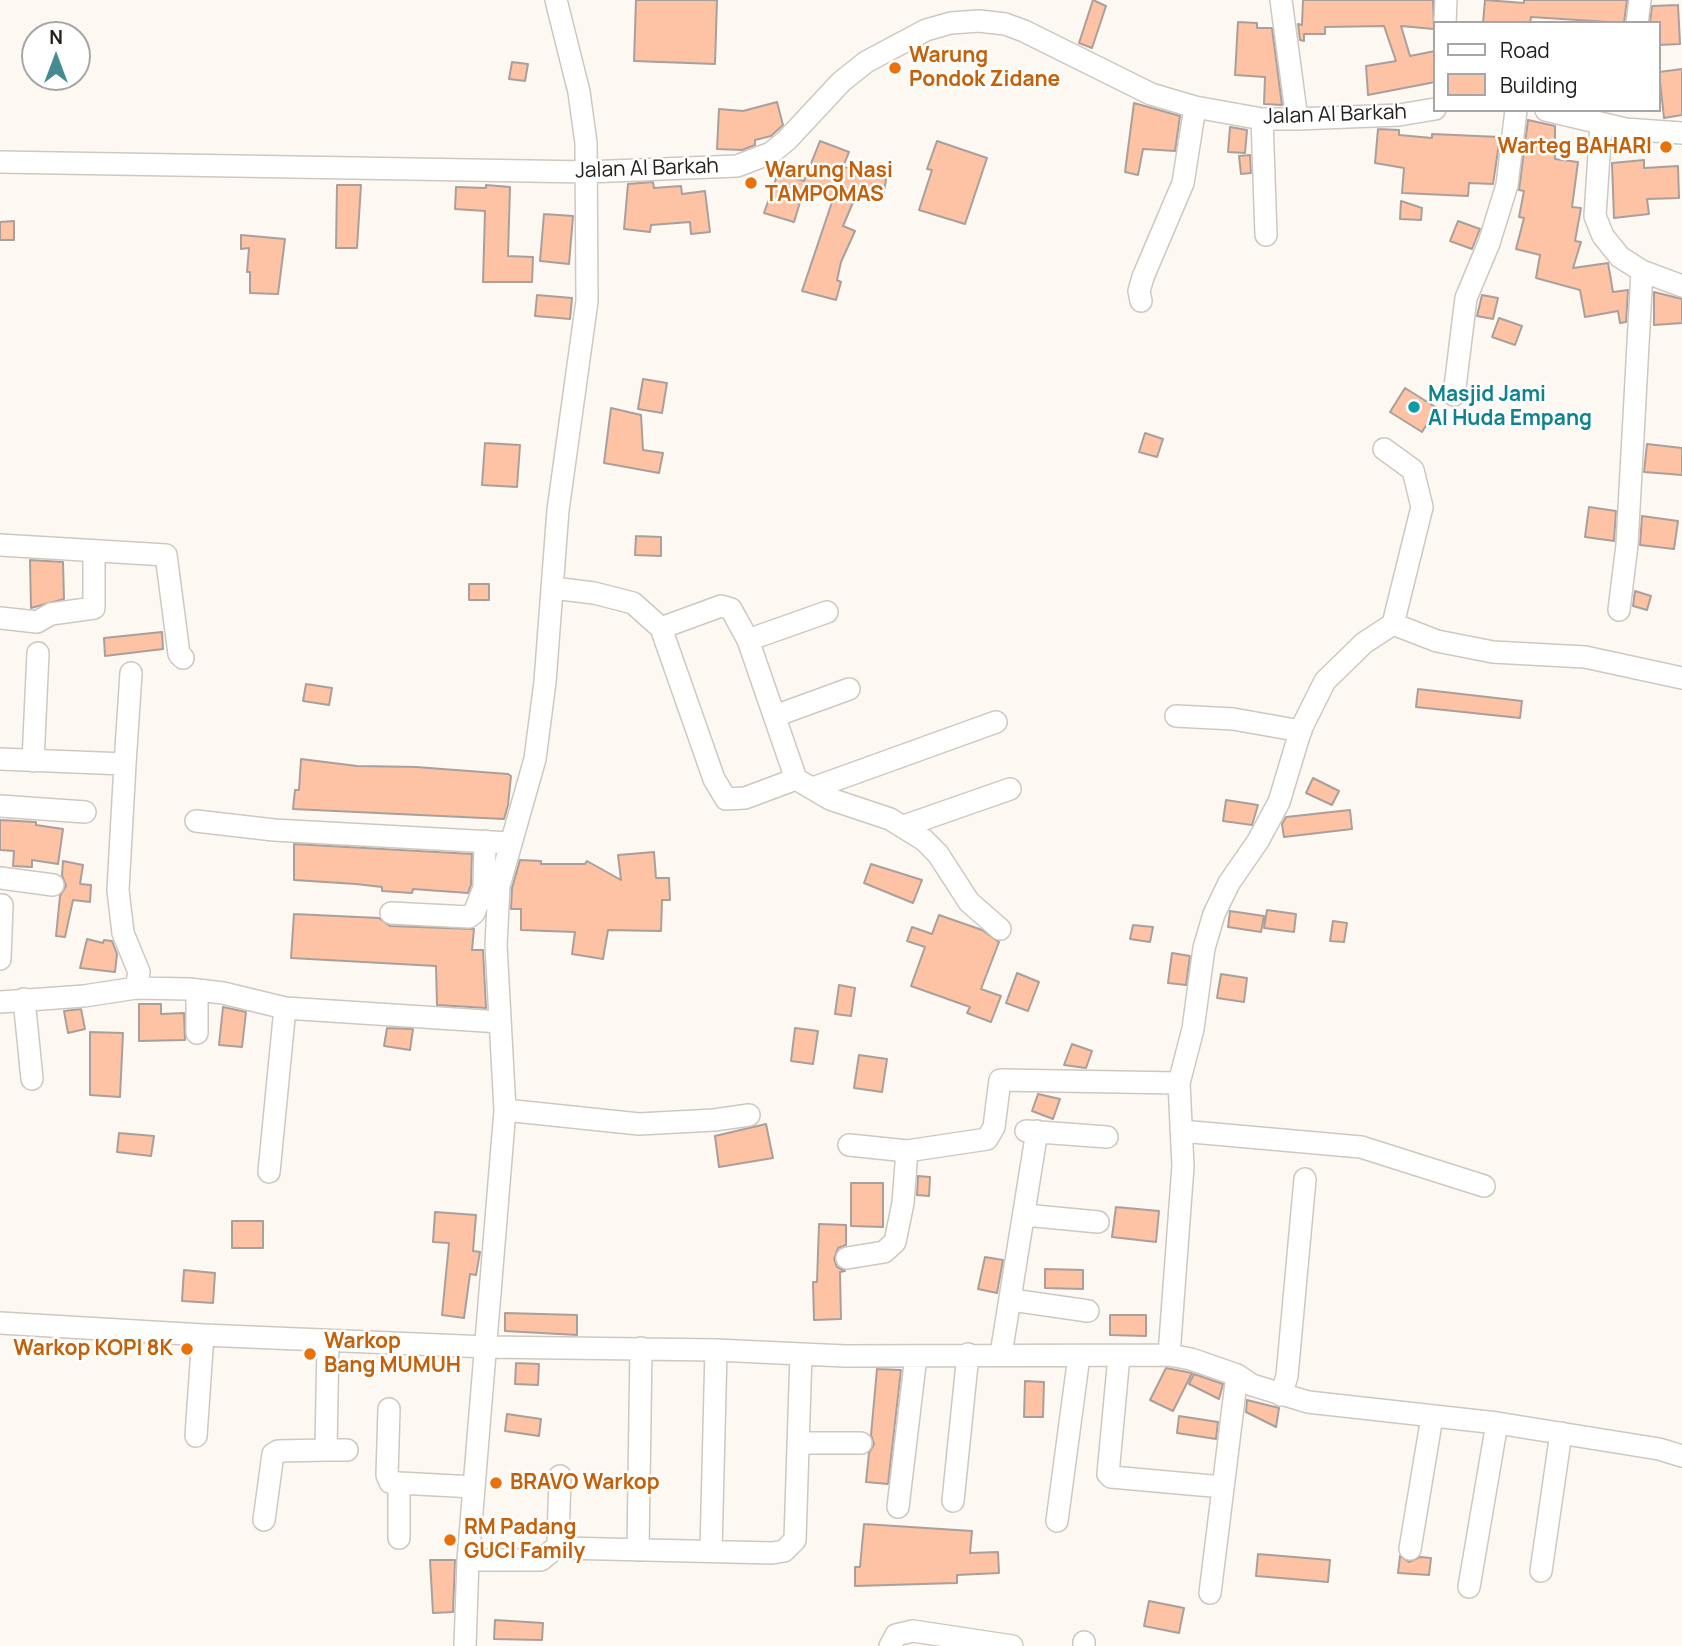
<!DOCTYPE html>
<html>
<head>
<meta charset="utf-8">
<style>
  body { margin:0 }
  #map { position:relative; width:1682px; height:1646px; overflow:hidden; background:#fef8f2; font-family:Manrope,sans-serif }
  canvas { display:block }
  .legend { position:absolute; left:1433px; top:21px; width:228px; height:91px; box-sizing:border-box; background:#fff; border:2px solid #a7a6a5; margin:0; padding:9px 12px; list-style:none; font-size:21px; color:#23201d }
  .legend li { display:flex; align-items:center; gap:14px; height:35px }
  .legend b { width:35px; border:2px solid #a7a6a5 }
  .north { position:absolute; left:21px; top:21px; width:70px; height:70px; box-sizing:border-box; background:#fff; border:2px solid #a7a6a5; border-radius:50%; rotate:0deg; font-size:19px; font-weight:700; line-height:28px; text-align:center; color:#23201d }
  .north::after { content:''; display:block; margin:auto; width:24px; height:32px; background:#458c92; clip-path:polygon(50% 0,100% 100%,50% 72%,0 100%) }
</style>
</head>
<body>
<div id="map">
<canvas width="1682" height="1646"></canvas>
<ul class="legend">
<li><b style="height:9px;background:#fff"></b>Road</li>
<li><b style="height:19px;background:#fec2a5"></b>Building</li>
</ul>
<div class="north">N</div>
</div>
<script>
const ctx = document.querySelector('canvas').getContext('2d');
ctx.lineJoin = 'round';
function fillPath(path, color) {
  ctx.fillStyle = color;
  ctx.fill(path, 'evenodd');
}
function shape(rows) {
  const path = new Path2D();
  for (const r of rows) {
    path.moveTo(r[0], r[1]);
    for (let i = 2; i < r.length; i += 2) path.lineTo(r[i], r[i + 1]);
  }
  return path;
}
function strokePath(path, color, width, dash) {
  ctx.strokeStyle = color;
  ctx.lineWidth = width;
  ctx.lineCap = dash ? 'butt' : 'round';
  ctx.setLineDash(dash || []);
  ctx.stroke(path);
}
function drawText(font, color, halo, rows, align = 'center') {
  ctx.font = font + ' Manrope,sans-serif';
  ctx.lineWidth = 5;
  ctx.setLineDash([]);
  ctx.textBaseline = 'middle';
  ctx.strokeStyle = halo;
  ctx.fillStyle = color;
  for (const [text, x, y, turn = 0] of rows) {
    ctx.save();
    ctx.translate(x, y);
    ctx.rotate((+turn || 0) * Math.PI / 180);
    ctx.textAlign = isNaN(turn) ? turn : align;
    if (halo) ctx.strokeText(text, 0, 0);
    ctx.fillText(text, 0, 0);
    ctx.restore();
  }
}
const building = shape([
  [636,0,717,0,715,64,634,61,636,0],
  [1093,0,1106,6,1092,48,1079,43,1093,0],
  [1303,0,1433,0,1434,29,1401,26,1410,56,1435,51,1435,82,1368,95,1366,66,1396,61,1384,26,1325,27,1325,34,1304,34,1304,41,1300,40,1298,24,1302,25,1303,0],
  [1485,0,1524,3,1524,0,1627,0,1624,23,1531,17,1530,23,1483,23,1485,0],
  [1678,5,1680,44,1659,45,1659,23,1650,23,1652,6,1678,5],
  [1238,22,1257,23,1257,28,1272,28,1282,105,1264,104,1265,77,1235,75,1238,22],
  [512,62,528,64,525,81,509,79,512,62],
  [1682,69,1682,115,1664,118,1659,72,1682,69],
  [777,102,783,125,771,136,755,140,755,145,742,150,717,149,719,109,743,111,777,102],
  [1134,103,1180,116,1175,151,1143,149,1138,175,1125,172,1134,103],
  [1528,120,1555,126,1555,159,1578,162,1572,207,1581,208,1575,241,1581,242,1573,268,1608,263,1613,292,1628,290,1626,322,1620,323,1618,311,1585,317,1580,290,1536,278,1540,255,1516,249,1524,218,1519,217,1524,191,1519,190,1528,120],
  [1230,127,1247,130,1245,153,1228,152,1230,127],
  [1378,129,1399,130,1399,135,1432,138,1432,134,1500,137,1493,184,1469,183,1468,196,1402,193,1404,168,1375,163,1378,129],
  [820,141,849,152,843,167,887,174,883,197,857,193,843,226,855,231,841,262,837,280,841,282,836,300,802,291,832,202,805,186,794,222,764,213,778,173,804,181,820,141],
  [937,141,987,158,965,224,919,210,932,170,927,169,937,141],
  [1250,155,1251,173,1241,174,1239,156,1250,155],
  [1644,160,1644,168,1678,166,1679,198,1647,199,1649,214,1614,218,1612,163,1644,160],
  [653,182,654,188,681,186,682,194,705,191,710,232,691,234,690,222,651,225,650,232,624,229,628,184,653,182],
  [337,185,361,185,357,248,336,248,337,185],
  [486,185,510,187,508,256,533,257,532,282,483,282,485,211,455,209,456,187,486,188,486,185],
  [1401,201,1422,208,1421,220,1400,219,1401,201],
  [544,214,573,216,569,264,540,261,544,214],
  [14,221,14,240,0,240,0,222,14,221],
  [1458,221,1480,229,1472,249,1450,241,1458,221],
  [241,235,285,239,278,294,250,293,250,272,247,272,249,248,241,249,241,235],
  [1654,292,1682,299,1682,323,1654,325,1654,292],
  [537,295,572,298,570,319,535,316,537,295],
  [1482,295,1498,298,1493,319,1477,316,1482,295],
  [1499,318,1522,326,1515,345,1492,337,1499,318],
  [643,379,667,383,662,413,638,409,643,379],
  [1405,388,1437,408,1422,432,1390,412,1405,388],
  [611,408,641,415,643,450,663,453,659,473,604,463,611,408],
  [1145,433,1163,439,1157,457,1139,452,1145,433],
  [485,443,520,445,517,487,482,485,485,443],
  [1647,444,1682,448,1682,475,1644,472,1647,444],
  [1589,507,1616,511,1614,541,1585,537,1589,507],
  [1642,516,1678,521,1674,549,1640,545,1642,516],
  [636,536,661,537,661,556,635,555,636,536],
  [30,560,63,562,64,599,31,608,30,560],
  [469,584,489,584,489,600,469,600,469,584],
  [1635,591,1651,596,1647,610,1633,606,1635,591],
  [162,632,163,649,105,656,104,638,162,632],
  [306,684,332,688,329,705,303,701,306,684],
  [1418,689,1522,701,1520,718,1416,707,1418,689],
  [301,759,357,766,416,767,508,774,511,776,508,805,504,819,293,809,295,790,299,790,301,759],
  [1313,778,1339,791,1332,805,1306,793,1313,778],
  [1226,800,1258,805,1252,825,1223,821,1226,800],
  [1350,810,1352,829,1284,837,1282,824,1286,817,1350,810],
  [0,820,36,822,36,825,63,829,58,864,32,860,32,867,13,866,14,851,0,850,0,820],
  [294,844,472,854,471,885,468,893,413,889,412,893,382,891,382,887,356,884,294,880,294,844],
  [654,852,656,878,669,878,670,900,662,900,661,931,608,930,603,959,572,954,575,932,521,930,521,909,511,909,512,888,520,860,541,861,541,864,585,864,587,861,621,880,618,855,654,852],
  [63,861,83,865,80,884,91,885,90,902,73,900,65,937,56,936,60,896,66,886,62,875,63,861],
  [871,864,922,880,913,903,864,883,871,864],
  [1267,910,1296,914,1294,932,1264,928,1267,910],
  [1230,911,1264,916,1261,932,1228,927,1230,911],
  [294,914,379,918,390,926,474,929,472,950,483,950,486,1008,437,1005,436,966,291,958,294,914],
  [939,915,982,930,999,942,981,989,1001,996,991,1022,967,1013,970,1007,911,986,925,947,907,941,912,927,932,934,939,915],
  [1333,921,1347,923,1344,942,1330,941,1333,921],
  [1133,925,1153,927,1150,942,1130,939,1133,925],
  [87,939,103,943,104,940,112,941,117,954,115,972,80,968,87,939],
  [1172,953,1190,956,1186,985,1168,983,1172,953],
  [1017,973,1039,982,1028,1011,1006,1003,1017,973],
  [1221,974,1247,978,1244,1002,1217,998,1221,974],
  [839,985,855,988,851,1016,835,1014,839,985],
  [139,1004,161,1004,161,1014,184,1013,185,1040,139,1041,139,1004],
  [223,1007,246,1012,242,1047,219,1045,223,1007],
  [81,1009,85,1029,68,1033,64,1011,81,1009],
  [387,1028,413,1029,410,1050,384,1046,387,1028],
  [795,1028,818,1031,813,1064,791,1061,795,1028],
  [90,1032,123,1033,120,1097,90,1095,90,1032],
  [1072,1044,1092,1051,1086,1068,1064,1065,1072,1044],
  [859,1055,887,1059,882,1092,854,1088,859,1055],
  [1038,1094,1060,1099,1053,1119,1032,1111,1038,1094],
  [766,1124,773,1158,719,1167,715,1136,766,1124],
  [119,1133,154,1136,151,1156,117,1152,119,1133],
  [918,1176,930,1177,929,1196,917,1195,918,1176],
  [851,1183,883,1183,883,1227,851,1226,851,1183],
  [1116,1207,1159,1211,1156,1242,1112,1237,1116,1207],
  [435,1212,476,1215,473,1251,480,1252,476,1275,470,1274,464,1318,442,1315,449,1243,433,1242,435,1212],
  [232,1221,263,1221,263,1248,232,1248,232,1221],
  [819,1224,846,1225,846,1245,838,1248,834,1259,837,1267,845,1271,840,1272,841,1319,814,1320,813,1282,817,1282,819,1224],
  [985,1257,1003,1260,997,1293,978,1289,985,1257],
  [1045,1269,1083,1270,1083,1289,1045,1288,1045,1269],
  [184,1270,215,1273,213,1303,182,1301,184,1270],
  [505,1313,577,1315,577,1335,505,1331,505,1313],
  [1110,1315,1146,1315,1146,1336,1110,1335,1110,1315],
  [516,1363,539,1364,538,1385,515,1384,516,1363],
  [1166,1368,1192,1373,1173,1411,1150,1400,1166,1368],
  [877,1369,901,1370,888,1484,866,1482,869,1453,874,1444,871,1435,877,1369],
  [1194,1374,1223,1384,1219,1399,1189,1384,1194,1374],
  [1025,1381,1044,1382,1043,1417,1024,1417,1025,1381],
  [1247,1400,1279,1408,1276,1427,1246,1412,1247,1400],
  [507,1414,541,1419,539,1436,505,1431,507,1414],
  [1179,1416,1218,1422,1216,1439,1177,1433,1179,1416],
  [864,1524,972,1531,970,1553,998,1552,999,1573,957,1575,957,1583,855,1586,855,1567,860,1567,864,1524],
  [1258,1554,1330,1560,1328,1582,1256,1576,1258,1554],
  [1400,1556,1409,1562,1420,1557,1431,1558,1429,1575,1398,1573,1400,1556],
  [430,1560,455,1560,453,1612,433,1613,430,1560],
  [1149,1601,1184,1608,1179,1633,1144,1626,1149,1601],
  [495,1620,543,1623,542,1640,494,1639,495,1620]
]);
const minor = shape([
  [1281,0,1297,119],
  [1445,23,1446,0],
  [1637,23,1640,0],
  [1546,110,1625,129,1682,133],
  [1262,119,1266,235],
  [1601,124,1595,216,1603,236,1620,257,1642,271,1682,286],
  [0,162,587,172,737,166,771,153,787,140,841,82,866,62,926,30,951,23,979,21,1005,24,1024,31,1151,94,1195,107,1262,119,1297,119,1399,115,1435,109],
  [1141,301,1139,291,1143,277,1183,183,1195,107],
  [1454,395,1466,298,1489,243,1507,185,1516,110],
  [1384,449,1413,470,1422,507,1393,624],
  [0,545,166,555,179,654,183,658],
  [553,588,594,593,633,603,661,628,721,606,731,609,748,640,796,779],
  [1619,610,1627,545,1642,271],
  [0,618,37,622,51,614,94,608,94,553],
  [661,628,714,779,726,799,745,798,796,779,830,799,890,819,924,840,938,854,969,902,1000,929],
  [748,640,827,612],
  [775,716,849,689],
  [1176,716,1233,719,1301,731],
  [0,759,125,764,131,673],
  [33,761,38,653],
  [125,764,118,890,123,933,139,972,136,988],
  [813,788,996,722],
  [0,806,85,812],
  [196,821,274,830,510,843],
  [904,826,1010,789],
  [0,878,53,885],
  [391,913,469,917,474,913,484,888,485,841],
  [0,959,2,905],
  [197,990,197,1033],
  [24,999,32,1079],
  [0,1002,84,996,136,988,189,989,223,993,285,1008,500,1022],
  [505,1110,639,1124,714,1120,749,1115],
  [1026,1131,1107,1137],
  [1181,1131,1361,1147,1484,1186],
  [849,1145,907,1151,987,1139,994,1127,1000,1080,1179,1083],
  [269,1172,285,1008],
  [1025,1215,1098,1222],
  [847,1258,884,1252,895,1242,903,1203,907,1151],
  [1012,1300,1088,1311],
  [0,1323,203,1335,487,1347,716,1350,845,1356,1169,1355,1191,1359,1237,1375,1252,1385,1308,1402,1497,1423,1659,1449,1682,1456],
  [1001,1354,1037,1131],
  [1169,1355,1183,1166,1179,1083,1193,1029,1204,948,1214,914,1229,883,1258,841,1279,802,1301,729,1325,681,1364,643,1393,624,1437,641,1493,652,1585,657,1682,678],
  [1119,1356,1108,1474,1111,1477,1223,1487],
  [1281,1395,1287,1376,1305,1179],
  [389,1409,387,1475,390,1482,399,1483],
  [196,1436,203,1335],
  [798,1443,861,1443],
  [326,1450,347,1450],
  [560,1476,558,1540,559,1545,563,1548,772,1553,784,1551,795,1540,801,1354],
  [953,1501,968,1354],
  [898,1507,916,1356],
  [264,1520,273,1454,278,1451,326,1450,328,1341],
  [1057,1521,1079,1356],
  [399,1538,399,1483,474,1487],
  [1410,1549,1432,1417],
  [638,1550,641,1348],
  [711,1550,716,1350],
  [468,1560,541,1560,559,1545],
  [1541,1571,1561,1433],
  [1469,1587,1497,1423],
  [1210,1593,1237,1375],
  [465,1646,468,1560,505,1110,496,945,499,886,535,759,545,682,558,510,587,301,586,143,579,92,556,0],
  [890,1646,896,1635,913,1631,1012,1646],
  [1084,1646,1084,1642]
]);
const markers = [
  [895,68,7,"#e8710a"],
  [1666,147,7,"#e8710a"],
  [751,183,7,"#e8710a"],
  [1414,407,7,"#0f9aa8"],
  [187,1349,7,"#e8710a"],
  [310,1354,7,"#e8710a"],
  [496,1483,7,"#e8710a"],
  [450,1540,7,"#e8710a"]
];
const foodNames = [
  ["Warung",909,56],
  ["Pondok Zidane",909,80],
  ["Warteg BAHARI",1652,147,"right"],
  ["Warung Nasi",765,171],
  ["TAMPOMAS",765,195],
  ["Warkop",324,1342],
  ["Bang MUMUH",324,1366],
  ["Warkop KOPI 8K",173,1349,"right"],
  ["BRAVO Warkop",510,1483],
  ["RM Padang",464,1528],
  ["GUCI Family",464,1552]
];
const streetNames = [
  ["Jalan Al Barkah",1335,115,-2],
  ["Jalan Al Barkah",647,169,-2]
];
const cultureNames = [
  ["Masjid Jami",1428,395],
  ["Al Huda Empang",1428,419]
];
fillPath(building, '#fec2a5');
strokePath(building, '#aaa09b', 2);
strokePath(minor, '#cfc8c0', 24);
strokePath(minor, '#fff', 21);
for (const [x, y, r, color] of markers) {
  const dot = new Path2D();
  dot.arc(x, y, r, 0, 2 * Math.PI);
  ctx.fillStyle = color;
  ctx.fill(dot);
  strokePath(dot, '#fff', 2.5);
}
drawText('bold 21px', '#c56008', '#fff', foodNames, 'left');
drawText('21px', '#23201d', '#fff', streetNames);
drawText('bold 21px', '#0d838f', '#fff', cultureNames, 'left');
</script>
</body>
</html>
